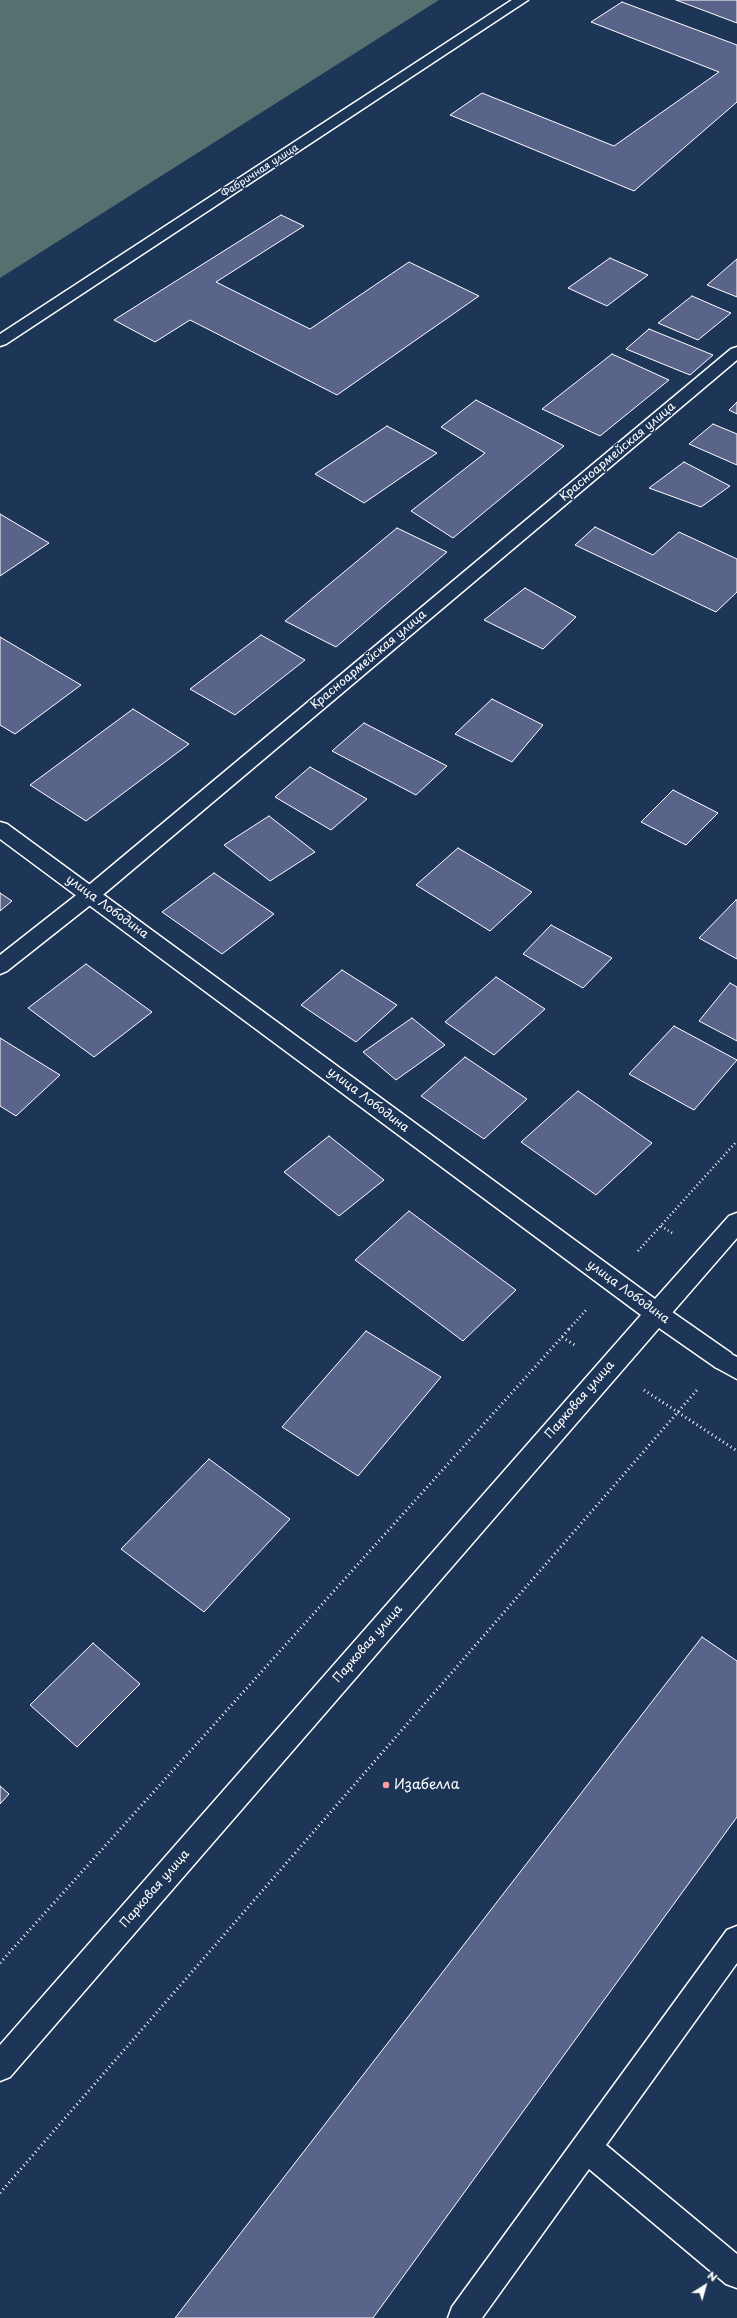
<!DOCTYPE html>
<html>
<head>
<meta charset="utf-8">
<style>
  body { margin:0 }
  #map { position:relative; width:737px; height:2318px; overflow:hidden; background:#1d3557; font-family:"Playpen Sans",sans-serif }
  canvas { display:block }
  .north { position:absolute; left:685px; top:2266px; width:40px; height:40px; -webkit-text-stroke:3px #1d3557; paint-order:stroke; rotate:37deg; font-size:11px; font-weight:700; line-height:16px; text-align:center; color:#fff }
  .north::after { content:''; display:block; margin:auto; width:14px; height:18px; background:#fff; clip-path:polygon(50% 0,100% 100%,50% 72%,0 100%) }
</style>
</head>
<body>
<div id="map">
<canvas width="737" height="2318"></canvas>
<div class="north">N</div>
</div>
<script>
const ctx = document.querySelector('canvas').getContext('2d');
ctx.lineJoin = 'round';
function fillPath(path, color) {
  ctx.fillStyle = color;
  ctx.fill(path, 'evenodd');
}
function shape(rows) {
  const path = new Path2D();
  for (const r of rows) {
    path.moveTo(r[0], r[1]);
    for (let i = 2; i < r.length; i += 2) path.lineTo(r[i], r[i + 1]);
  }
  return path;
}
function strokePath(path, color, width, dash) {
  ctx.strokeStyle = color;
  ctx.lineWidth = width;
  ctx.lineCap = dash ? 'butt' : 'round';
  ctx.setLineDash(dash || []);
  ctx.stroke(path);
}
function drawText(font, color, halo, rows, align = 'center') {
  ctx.font = font + ' "Playpen Sans",sans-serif';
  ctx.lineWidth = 3;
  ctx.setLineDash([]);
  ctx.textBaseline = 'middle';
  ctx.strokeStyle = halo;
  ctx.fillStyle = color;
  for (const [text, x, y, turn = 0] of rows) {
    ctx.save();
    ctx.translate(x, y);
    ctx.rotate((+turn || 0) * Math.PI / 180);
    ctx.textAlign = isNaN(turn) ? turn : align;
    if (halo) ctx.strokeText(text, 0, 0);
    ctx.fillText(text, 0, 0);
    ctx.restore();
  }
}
const green = shape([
  [0,0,439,0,0,278]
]);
const building = shape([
  [676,0,737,0,737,23,676,0],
  [622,2,737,45,737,102,634,191,450,115,482,93,614,146,719,72,591,22,622,2],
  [281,215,304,226,216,282,310,329,409,262,479,296,337,395,190,320,155,342,114,320,281,215],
  [610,258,648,275,607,306,568,288,610,258],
  [737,259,737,297,707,285,737,259],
  [692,296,731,313,698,340,658,323,692,296],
  [649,329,713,355,690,375,626,349,649,329],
  [612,354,669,380,600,436,542,409,612,354],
  [476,400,564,446,453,538,411,511,485,453,441,427,476,400],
  [737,402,737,414,729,410,737,402],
  [713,424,737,434,737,465,689,444,713,424],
  [387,426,437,453,364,503,315,474,387,426],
  [684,462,730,486,701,507,649,488,684,462],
  [0,514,49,543,0,576,0,514],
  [595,527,653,555,679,532,737,559,737,592,716,612,575,545,595,527],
  [397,528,447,552,336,647,285,621,397,528],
  [525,588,576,617,543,649,484,620,525,588],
  [261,635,305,660,235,715,190,689,261,635],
  [0,637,81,685,15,734,0,725,0,637],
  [492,699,543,725,512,762,455,734,492,699],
  [133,709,189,744,86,821,30,785,133,709],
  [364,723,447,766,416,795,332,751,364,723],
  [310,767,367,799,331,830,275,797,310,767],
  [673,790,718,813,686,845,641,822,673,790],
  [269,816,315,852,270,881,224,845,269,816],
  [458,848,532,892,490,931,416,885,458,848],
  [214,873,274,914,222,954,162,912,214,873],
  [0,893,12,901,0,911,0,893],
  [736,900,737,900,737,959,699,938,736,900],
  [551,925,612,958,583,988,523,954,551,925],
  [86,964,152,1012,94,1057,28,1008,86,964],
  [342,970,397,1005,356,1042,301,1005,342,970],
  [496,977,545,1009,494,1055,445,1022,496,977],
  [730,983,737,987,737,1041,699,1021,730,983],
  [412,1018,445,1045,396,1080,363,1052,412,1018],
  [674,1026,737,1060,694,1110,629,1074,674,1026],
  [0,1038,60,1075,16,1116,0,1106,0,1038],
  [465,1057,527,1099,484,1139,421,1096,465,1057],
  [578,1091,652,1143,596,1195,521,1142,578,1091],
  [329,1136,384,1180,339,1216,284,1172,329,1136],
  [409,1211,516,1290,463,1341,355,1260,409,1211],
  [366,1331,441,1377,358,1476,282,1427,366,1331],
  [209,1459,290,1519,204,1612,121,1549,209,1459],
  [702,1637,737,1661,737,1817,373,2318,175,2318,702,1637],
  [93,1643,140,1684,77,1747,30,1705,93,1643],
  [0,1786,9,1794,0,1804,0,1786]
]);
const pathFar1 = shape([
  [661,1226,674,1234],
  [638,1251,737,1141],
  [569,1329,586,1310]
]);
const path = shape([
  [562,1337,576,1346],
  [644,1390,737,1451],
  [0,1963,570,1328],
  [0,2193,697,1390]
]);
const lane = shape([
  [737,1926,737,1963,606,2145,737,2254,737,2288,726,2284,589,2169,482,2318,448,2318,452,2307,727,1930,737,1926]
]);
const street = shape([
  [737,347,737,360,98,899,7,971,0,974,0,955,84,889,731,349,737,347],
  [657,1304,665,1307,731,1353,735,1360,731,1367,723,1370,715,1367,649,1321,645,1314,649,1307,657,1304]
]);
const secondary = shape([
  [512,0,528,0,6,344,0,346,0,334,512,0],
  [0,822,7,824,655,1299,729,1216,737,1213,737,1238,10,2077,0,2081,0,2045,641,1315,0,839,0,822],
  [723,1350,737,1357,737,1379,715,1367,711,1360,715,1353,723,1350]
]);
const markers = [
  [386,1785,4,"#ff9aa2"]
];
const farStreetnames = [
  ["Фабричная улица",260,171,-33]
];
const streetNames = [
  ["Красноармейская улица",618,452,-40],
  ["Красноармейская улица",369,660,-40],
  ["улица Лободина",107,907,36],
  ["улица Лободина",368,1100,37],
  ["улица Лободина",628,1292,36],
  ["Парковая улица",580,1400,-49],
  ["Парковая улица",368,1644,-49],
  ["Парковая улица",155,1889,-49]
];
const nearPoinames = [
  ["Изабелла",394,1785]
];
fillPath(green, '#54716f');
fillPath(building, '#5a648b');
strokePath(building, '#fff', 1);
strokePath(lane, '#fff', 3);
strokePath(street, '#fff', 3);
strokePath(secondary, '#fff', 3);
strokePath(pathFar1, '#fff', 2.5, [1, 3]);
strokePath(path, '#fff', 3, [1, 3.5]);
fillPath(lane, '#1d3557');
fillPath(street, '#1d3557');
fillPath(secondary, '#1d3557');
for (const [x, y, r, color] of markers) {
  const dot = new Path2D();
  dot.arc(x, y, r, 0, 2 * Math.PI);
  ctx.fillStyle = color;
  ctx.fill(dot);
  strokePath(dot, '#1d3557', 1.5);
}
drawText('10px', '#fff', '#1d3557', farStreetnames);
drawText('12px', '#fff', '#1d3557', streetNames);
drawText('14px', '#fff', '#1d3557', nearPoinames, 'left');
</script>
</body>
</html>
